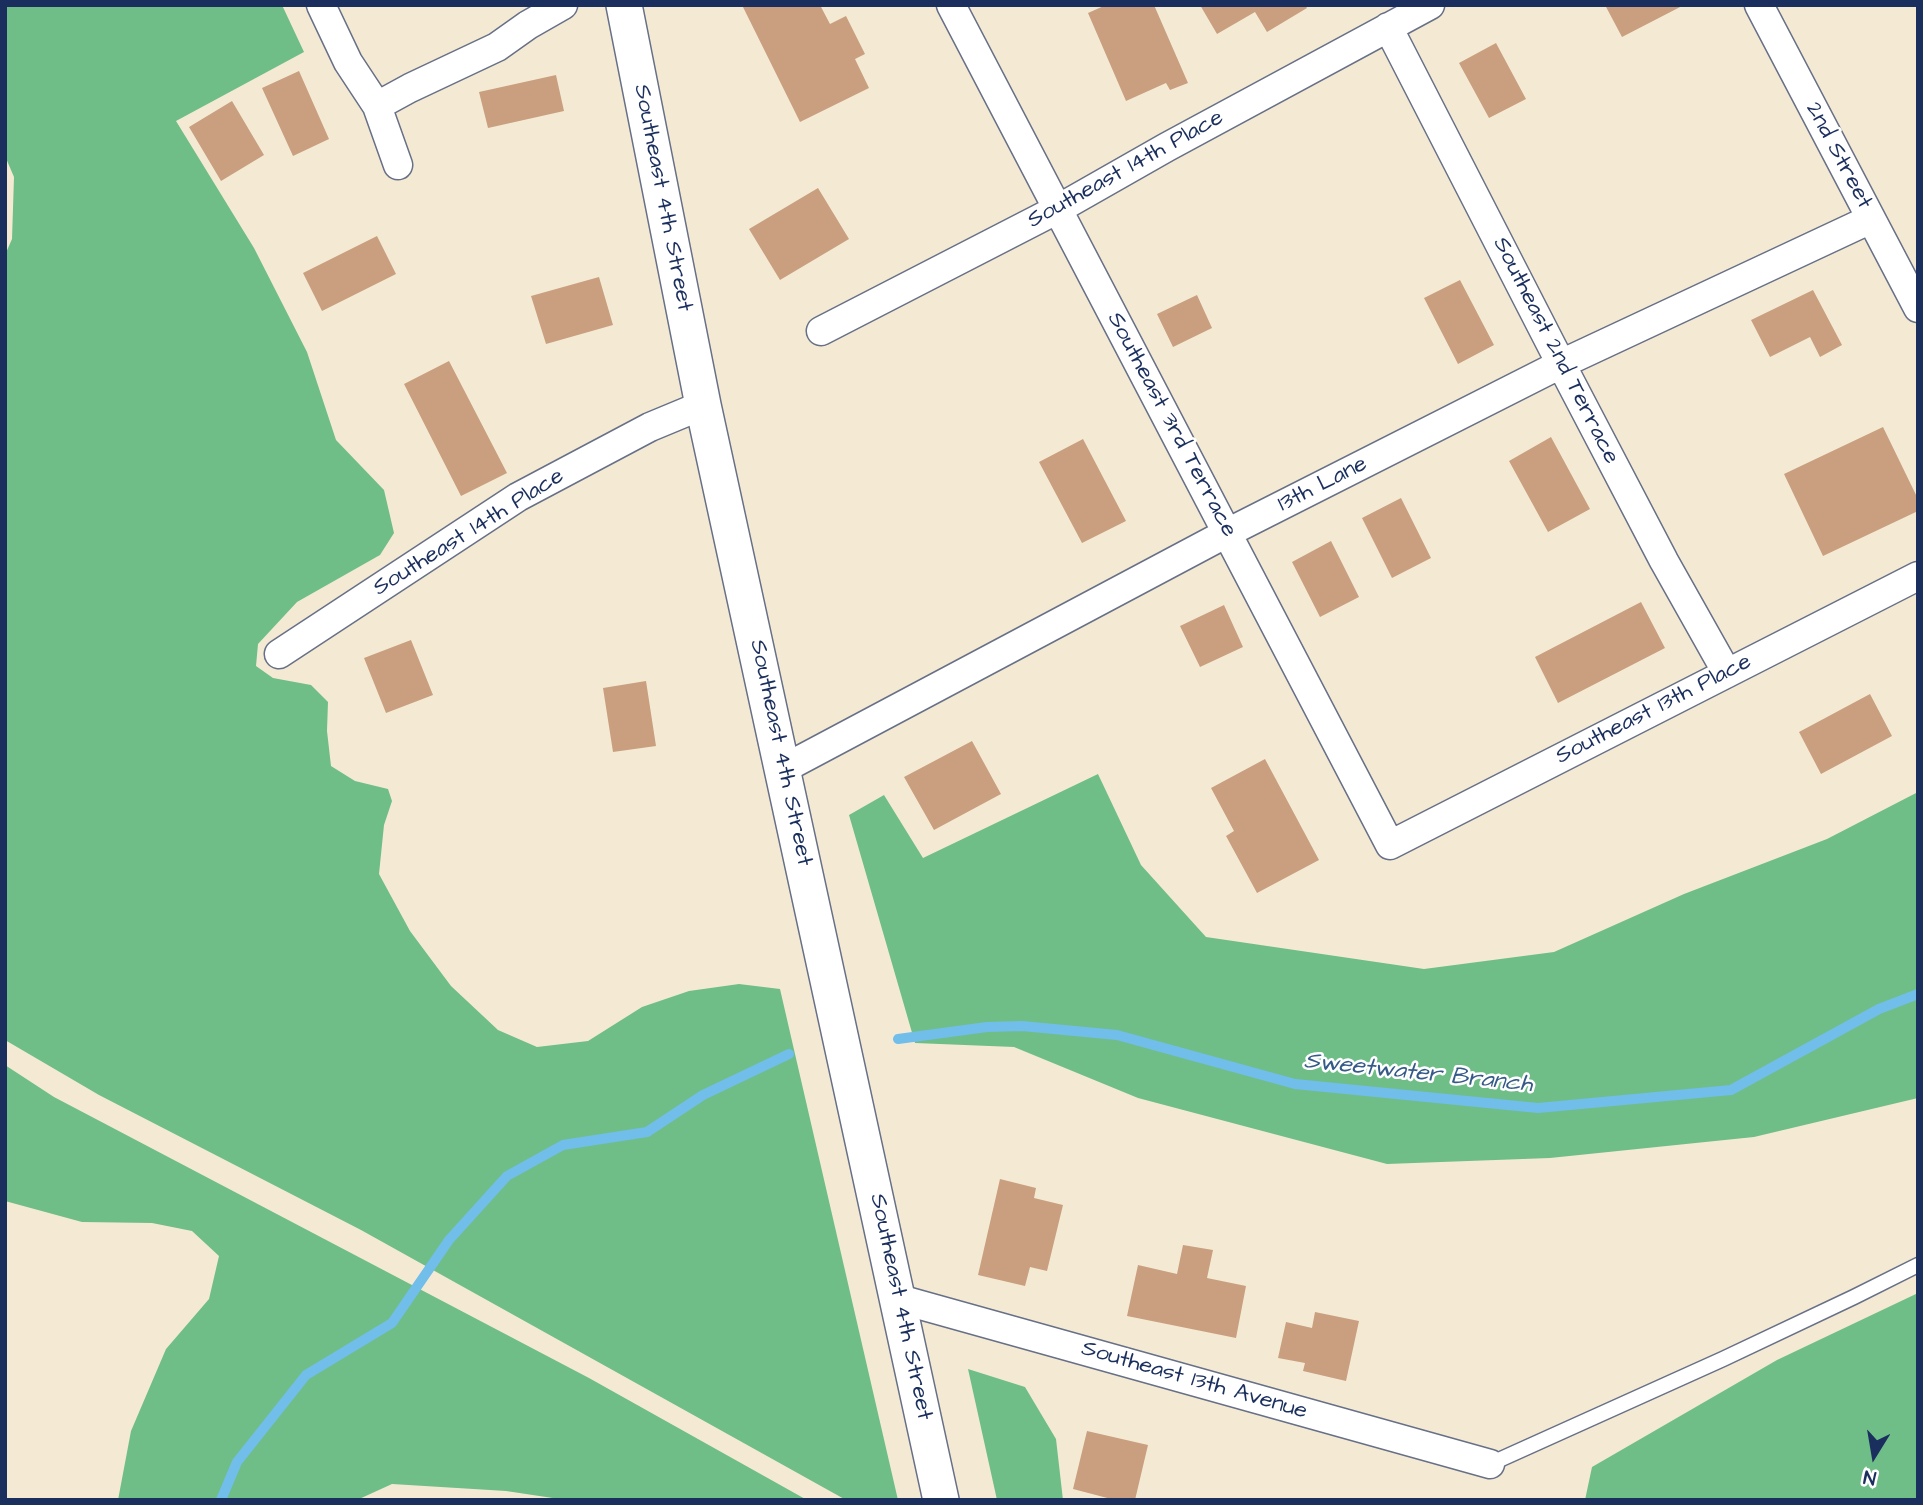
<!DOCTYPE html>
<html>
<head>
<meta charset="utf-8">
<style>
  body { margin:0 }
  #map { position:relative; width:1923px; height:1505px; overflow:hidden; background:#f4ead4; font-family:"Architects Daughter",sans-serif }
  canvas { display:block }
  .frame { position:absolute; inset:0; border:7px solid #1b2f5e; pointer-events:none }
  .north { position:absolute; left:1839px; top:1421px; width:70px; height:70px; -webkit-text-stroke:5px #fff; paint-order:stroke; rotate:191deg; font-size:19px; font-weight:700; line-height:28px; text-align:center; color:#1b2f5e }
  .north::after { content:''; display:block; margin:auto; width:24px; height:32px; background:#1b2f5e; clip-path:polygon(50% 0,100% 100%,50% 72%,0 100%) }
</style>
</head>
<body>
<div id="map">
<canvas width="1923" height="1505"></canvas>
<div class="frame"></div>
<div class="north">N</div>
</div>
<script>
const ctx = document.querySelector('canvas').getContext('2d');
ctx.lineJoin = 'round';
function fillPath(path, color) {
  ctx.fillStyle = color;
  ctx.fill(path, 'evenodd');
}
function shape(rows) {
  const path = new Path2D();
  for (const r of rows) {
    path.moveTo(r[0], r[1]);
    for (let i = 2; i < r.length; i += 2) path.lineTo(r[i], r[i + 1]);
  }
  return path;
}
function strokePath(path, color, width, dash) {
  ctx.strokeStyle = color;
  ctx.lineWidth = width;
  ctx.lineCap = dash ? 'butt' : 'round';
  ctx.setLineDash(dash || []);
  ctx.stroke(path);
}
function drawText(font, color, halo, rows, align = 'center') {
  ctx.font = font + ' "Architects Daughter",sans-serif';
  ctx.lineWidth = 5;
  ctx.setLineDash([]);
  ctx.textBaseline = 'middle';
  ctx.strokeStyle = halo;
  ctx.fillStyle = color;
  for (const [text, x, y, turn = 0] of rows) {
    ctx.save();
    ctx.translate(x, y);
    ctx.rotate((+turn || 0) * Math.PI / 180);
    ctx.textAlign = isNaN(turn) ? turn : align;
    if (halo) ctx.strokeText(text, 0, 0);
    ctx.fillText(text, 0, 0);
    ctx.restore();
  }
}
const forest = shape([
  [5,5,282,5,304,52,176,121,254,248,307,352,336,440,384,490,394,533,380,555,297,602,258,644,256,666,273,678,311,685,328,702,327,731,331,766,355,781,388,789,392,801,384,825,379,874,410,931,451,986,498,1030,537,1047,588,1041,642,1007,689,991,739,984,780,989,898,1500,846,1500,361,1230,99,1095,5,1040,5,255,12,239,14,177,5,156],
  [1098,774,1141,865,1206,937,1424,969,1554,952,1684,894,1827,839,1918,792,1918,1098,1754,1137,1550,1158,1387,1164,1138,1098,1014,1047,915,1043,849,815,884,795,923,858],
  [5,1065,54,1097,589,1378,807,1500,566,1500,506,1491,392,1484,357,1500,118,1500,131,1431,166,1349,209,1299,219,1256,192,1231,152,1223,82,1222,5,1201],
  [1918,1293,1918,1500,1585,1500,1592,1467,1777,1360],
  [968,1369,1025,1387,1056,1439,1063,1500,997,1500]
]);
const stream = shape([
  [898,1039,987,1027,1022,1026,1117,1035,1295,1084,1538,1108,1731,1090,1879,1009,1918,994],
  [221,1500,237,1462,306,1375,392,1323,449,1240,507,1176,563,1145,647,1132,703,1095,789,1054]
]);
const building = shape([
  [742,5,820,5,830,24,846,16,865,54,855,59,869,88,800,122],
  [1106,5,1154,5,1188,83,1170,90,1166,83,1126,101,1088,13],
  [1200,5,1305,5,1307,8,1267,32,1255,12,1217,34],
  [1605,5,1684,5,1622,37],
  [1496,43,1526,99,1489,118,1459,63],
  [299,71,329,139,293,156,262,88],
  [556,75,564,111,488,128,479,92],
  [232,101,264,155,221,181,189,127],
  [818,188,849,239,780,280,749,229],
  [377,236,396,274,322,311,303,273],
  [599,277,613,325,546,344,531,296],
  [1460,280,1494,345,1458,364,1424,298],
  [1813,290,1842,345,1820,357,1810,337,1770,357,1751,320],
  [1197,295,1212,328,1173,347,1157,314],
  [449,361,507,473,461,496,404,384],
  [1883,427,1918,499,1918,511,1823,556,1784,474],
  [1551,437,1590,509,1548,532,1509,461],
  [1083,439,1126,521,1082,543,1039,462],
  [1401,498,1431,558,1392,578,1362,518],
  [1331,541,1359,597,1320,617,1292,562],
  [1641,602,1665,648,1558,703,1535,657],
  [1224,605,1243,647,1200,667,1180,626],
  [411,640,433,695,386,713,364,658],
  [646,681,656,746,613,752,603,688],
  [1870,694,1892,736,1821,774,1799,732],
  [972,741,1001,794,934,830,904,777],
  [1265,759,1319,860,1257,893,1226,836,1234,831,1211,788],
  [1000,1179,1036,1188,1034,1198,1063,1205,1047,1271,1030,1267,1025,1286,978,1275],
  [1183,1245,1213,1250,1207,1278,1246,1286,1236,1338,1127,1316,1138,1265,1177,1274],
  [1315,1312,1359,1321,1346,1381,1303,1371,1305,1363,1278,1358,1286,1322,1312,1328],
  [1087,1431,1148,1445,1135,1500,1115,1500,1073,1489]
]);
const service = shape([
  [1490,1464,1723,1359,1854,1297,1918,1265]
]);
const minor = shape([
  [321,5,348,62,377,106,398,165],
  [951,5,1390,845,1918,576],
  [1759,5,1918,308],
  [1388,27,1561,364,1664,561,1727,673],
  [377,106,410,88,497,47,528,25,563,5],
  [821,331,1058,209,1167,147,1430,5],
  [279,654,518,497,650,427,703,405],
  [783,769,1227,533,1561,364,1871,219],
  [899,1299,1490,1464]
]);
const tertiary = shape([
  [624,5,703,405,941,1500]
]);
const streetNames = [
  ["2nd Street",1838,156,62],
  ["Southeast 14th Place",1126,170,-29],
  ["Southeast 4th Street",662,198,79],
  ["Southeast 2nd Terrace",1555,351,63],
  ["Southeast 3rd Terrace",1171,425,62],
  ["13th Lane",1323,485,-27],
  ["Southeast 14th Place",469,533,-32],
  ["Southeast 13th Place",1654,710,-27],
  ["Southeast 4th Street",780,753,78],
  ["Southeast 4th Street",900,1307,78],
  ["Southeast 13th Avenue",1194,1381,16]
];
const waterNames = [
  ["Sweetwater Branch",1418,1074,6]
];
fillPath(forest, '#6fbe88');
strokePath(stream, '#71beeb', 10);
fillPath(building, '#c99f7f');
strokePath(service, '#677087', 17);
strokePath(minor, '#677087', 31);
strokePath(tertiary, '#677087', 38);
strokePath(service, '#fff', 14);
strokePath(minor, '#fff', 28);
strokePath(tertiary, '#fff', 35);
drawText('23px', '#1b2f5e', '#fff', streetNames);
drawText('italic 24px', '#355a88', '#fff', waterNames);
</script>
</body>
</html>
